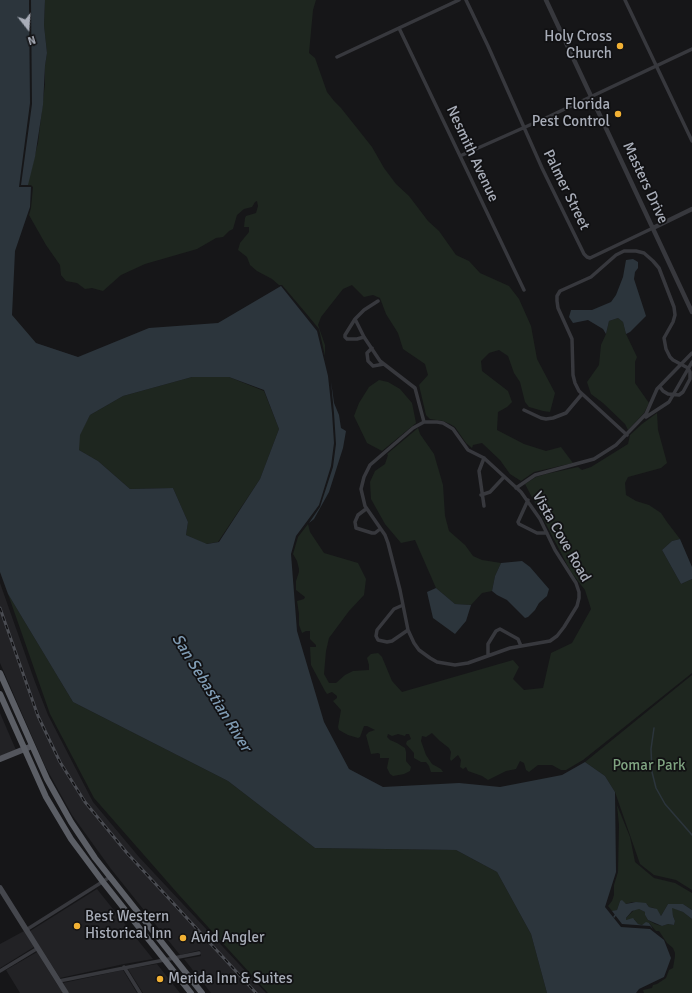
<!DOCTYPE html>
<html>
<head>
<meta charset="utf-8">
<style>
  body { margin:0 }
  #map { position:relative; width:692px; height:993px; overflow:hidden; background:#161618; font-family:Signika,sans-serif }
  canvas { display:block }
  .north { position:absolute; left:8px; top:8px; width:40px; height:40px; -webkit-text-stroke:3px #111113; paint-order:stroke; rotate:163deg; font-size:11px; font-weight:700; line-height:16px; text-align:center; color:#a8adb8 }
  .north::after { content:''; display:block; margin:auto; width:14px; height:18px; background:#a8adb8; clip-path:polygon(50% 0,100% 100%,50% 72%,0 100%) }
</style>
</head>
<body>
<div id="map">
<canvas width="692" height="993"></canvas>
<div class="north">N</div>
</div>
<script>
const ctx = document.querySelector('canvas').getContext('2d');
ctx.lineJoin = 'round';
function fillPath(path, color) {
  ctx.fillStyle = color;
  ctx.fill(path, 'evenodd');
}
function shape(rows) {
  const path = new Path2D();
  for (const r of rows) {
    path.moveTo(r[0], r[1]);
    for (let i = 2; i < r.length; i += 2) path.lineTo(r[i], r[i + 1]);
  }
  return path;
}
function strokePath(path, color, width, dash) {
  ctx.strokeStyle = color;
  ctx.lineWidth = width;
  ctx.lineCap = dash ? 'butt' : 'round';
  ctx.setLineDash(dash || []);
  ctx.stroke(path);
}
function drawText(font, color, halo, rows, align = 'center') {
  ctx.font = font + ' Signika,sans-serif';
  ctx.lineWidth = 3.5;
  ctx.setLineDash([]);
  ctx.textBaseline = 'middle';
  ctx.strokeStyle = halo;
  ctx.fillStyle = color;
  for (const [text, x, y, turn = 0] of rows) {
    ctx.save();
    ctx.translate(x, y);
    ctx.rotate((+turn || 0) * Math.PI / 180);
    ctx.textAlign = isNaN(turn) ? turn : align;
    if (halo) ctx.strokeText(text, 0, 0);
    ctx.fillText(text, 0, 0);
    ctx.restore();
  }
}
const built = shape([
  [0,583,35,682,48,715,93,802,139,857,266,993,211,993,184,959,201,956,200,950,180,955,111,869,72,815,45,766,0,663],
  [0,713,16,750,0,756],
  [97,889,153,959,124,964,60,978,30,931],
  [24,931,34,947,0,968,0,944],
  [37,952,57,984,63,992,60,993,20,993,6,970],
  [157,964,180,993,143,993,128,969],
  [123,970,137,993,69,993,63,983]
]);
const green = shape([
  [45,0,316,0,313,10,309,53,315,58,327,92,334,101,341,108,372,147,384,168,396,184,409,196,428,221,439,231,456,255,469,261,480,273,509,286,519,299,531,326,537,359,555,393,550,412,543,411,529,407,525,402,520,382,514,373,508,356,499,350,489,353,481,361,482,371,508,391,512,402,507,407,498,412,497,430,524,444,546,451,561,447,573,463,534,472,521,481,510,474,500,460,482,443,473,445,472,448,466,443,455,427,450,424,443,421,430,419,426,415,419,385,428,375,425,364,403,349,398,333,386,314,380,298,373,295,364,297,352,285,343,289,321,317,318,325,325,345,325,356,319,329,305,312,282,285,279,285,272,279,257,271,250,265,247,257,238,250,240,243,249,232,249,227,244,227,245,218,246,216,256,213,258,206,257,201,255,202,252,207,244,209,237,215,233,229,229,231,223,237,216,238,197,249,145,264,121,275,103,291,92,288,85,289,77,283,66,281,61,275,60,265,46,245,29,215,31,208,33,187,31,185,28,185,28,182,38,143,45,84,45,66,47,53,44,25],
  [618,318,623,322,626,334,637,357,635,362,635,383,649,403,644,413,628,430,625,424,603,403,591,394,587,382,599,365,601,345,606,334,609,321],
  [192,377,229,377,264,391,279,429,260,479,218,542,206,544,186,535,188,522,173,488,130,489,98,461,79,450,79,435,90,415,123,396],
  [379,380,388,382,400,389,412,403,416,423,382,451,367,443,354,416,359,403,369,387],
  [657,413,658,430,667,463,661,468,628,477,625,483,626,495,636,501,649,505,661,513,667,522,680,539,672,541,662,550,681,584,692,579,692,673,583,760,566,770,561,770,552,765,538,765,529,772,526,770,524,763,520,761,516,769,506,771,488,780,482,776,468,771,466,767,463,769,460,767,461,760,458,755,451,761,450,759,451,752,449,748,440,741,432,733,426,737,422,736,421,741,426,755,432,764,441,769,443,772,431,772,429,766,426,762,421,762,414,758,414,753,406,744,407,741,411,739,409,734,406,734,405,736,398,734,392,736,388,734,387,737,390,740,397,743,405,748,406,752,406,761,411,767,410,771,404,774,393,776,390,774,387,768,389,758,380,758,380,754,378,753,371,754,366,735,369,732,375,730,367,726,364,726,360,737,358,738,348,735,339,730,338,727,341,710,333,701,337,698,337,696,332,692,327,694,325,691,311,665,310,647,316,647,316,645,310,639,310,631,306,631,302,633,299,625,299,614,297,601,304,599,305,597,296,590,296,581,299,572,299,569,297,561,293,554,298,537,308,524,310,532,324,553,358,563,366,579,364,595,349,611,329,638,326,651,324,674,329,683,336,683,345,675,353,671,369,670,369,665,367,658,371,654,378,653,382,657,392,681,402,692,513,660,519,667,513,679,524,690,543,688,551,653,572,643,591,609,585,590,571,572,525,484,536,477,546,474,578,467,582,470,591,467,628,444,630,435,642,424],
  [418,428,420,434,434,454,443,485,445,516,449,531,465,545,473,556,482,560,501,563,495,576,492,591,482,593,471,605,455,604,436,588,415,540,401,543,385,524,371,499,370,482,375,471,385,464,388,455,387,454],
  [8,594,73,702,228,781,315,848,456,850,497,872,531,934,547,993,268,993,179,895,94,798,50,714],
  [692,675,692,890,676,880,654,875,640,864,615,792,605,776,585,762],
  [617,805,630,837,635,862,654,878,675,883,692,893,692,910,683,904,668,904,661,916,654,908,649,907,647,904,632,902,626,904,620,901,617,910,614,911,612,911,608,906,612,901,614,895,614,885,618,872,619,825],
  [671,907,683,912,692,919,692,993,644,993,643,990,652,988,653,985,657,984,666,978,669,970,673,968,675,956,675,953,673,948,667,943,659,931,656,931,649,923,642,925,638,924,634,919,626,920,626,918,635,909,639,909,645,912,645,915,648,920,655,924,662,926,668,924,674,925,675,921,673,916]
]);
const water = shape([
  [0,0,29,0,29,3,30,103,19,187,31,187,30,207,15,251,12,315,36,343,78,357,149,328,218,323,281,286,317,331,328,376,332,413,334,443,331,466,319,505,296,536,291,554,297,631,324,722,349,769,383,787,459,783,500,787,562,775,585,762,605,776,615,792,616,872,605,907,621,927,650,929,664,940,671,958,664,977,639,989,636,993,547,993,531,934,497,872,456,850,315,848,228,781,73,702,8,594,0,572],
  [192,377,229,377,264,390,279,429,260,479,219,542,207,544,186,535,188,522,173,488,130,489,98,461,79,450,80,435,90,415,123,396],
  [31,0,45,0,44,25,47,53,45,66,43,105,35,157,28,185,21,185,32,104],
  [633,259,638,262,638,268,635,272,634,279,646,316,630,332,626,334,623,322,618,318,609,321,606,334,603,329,588,320,573,323,569,317,571,310,592,310,611,302,616,295,623,277,626,260],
  [331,381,334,403,339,415,341,428,346,431,343,448,329,492,314,519,309,523,320,507,333,467,336,444,334,413],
  [680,539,692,567,692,579,681,584,662,550,672,541],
  [522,561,530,567,549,589,547,596,539,603,535,610,528,617,525,618,507,600,497,595,492,591,495,576,501,563],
  [436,588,455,604,471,605,466,621,455,634,433,618,427,592],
  [622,900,626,904,636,902,646,903,649,907,657,909,661,916,668,904,683,904,692,910,692,919,683,912,672,908,673,916,675,921,674,925,668,924,662,926,648,920,645,915,645,912,639,909,632,911,626,918,626,920,633,918,638,924,642,925,646,922,649,923,653,929,650,926,622,924,612,911,617,910,620,901]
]);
const stream = shape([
  [654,728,651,749,652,772,656,788,665,804,692,835],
  [614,917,616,914]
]);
const minor = shape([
  [466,0,488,46,542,168,584,254,587,257,590,258,653,228],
  [625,0,692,141],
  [399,28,524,290],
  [337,57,459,0],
  [460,156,550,116,692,49],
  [355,319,364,337,380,361,415,388,424,422],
  [364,337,357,339,347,339,345,337,345,335,355,319,364,310,378,301],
  [372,348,367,353,368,361,373,366,384,364],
  [524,410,541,418,546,419,553,418,566,413,582,394],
  [646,417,669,402,692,362],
  [424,422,437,422,443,423,453,429,468,450,484,458,521,492,540,519,555,550,576,583,579,592,579,598,577,606,564,627,557,636,550,641,510,648,468,663,455,665,437,662,430,658,419,650,414,643,408,630,400,590,388,543,385,535,365,506,361,489,364,477,370,465,413,428,424,422],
  [627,435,579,391,575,383,573,375,572,339,558,308,557,301,557,296,560,291,591,277,616,255,624,251,636,251,644,253,653,261,659,268,674,307,675,315,673,322,664,338,666,349,670,357,673,360,688,368,690,372,690,379,683,392,679,395,668,394,663,391,660,387],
  [516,488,535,475,594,459,616,445,646,414,657,389,692,353],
  [481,495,490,492,504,477],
  [528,500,518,522,519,524,537,533,547,533],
  [484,506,479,471,484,458],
  [366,509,358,515,355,522,356,528,372,533,375,533,380,529],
  [403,605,394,609,377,630,376,636,378,640,387,642,392,641,408,630],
  [488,655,488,644,496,631,500,629,518,639,521,646],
  [26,930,110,877],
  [124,967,140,993],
  [0,971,38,948],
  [59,981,199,953]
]);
const tertiary = shape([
  [546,0,692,312],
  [653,228,692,209]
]);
const secondary = shape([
  [0,888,66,993]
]);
const primary = shape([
  [0,759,32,746]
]);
const trunk = shape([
  [0,673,47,779,71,822,95,858,202,993],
  [0,694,46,797,71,839,103,882,191,993]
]);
const rail = shape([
  [0,608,38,716,60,762,85,802,127,853,256,993]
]);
const markers = [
  [620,46,4,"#f2b134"],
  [618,114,4,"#f2b134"],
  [77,926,4,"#f2b134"],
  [183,938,4,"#f2b134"],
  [160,979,4,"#f2b134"]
];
const poiNames = [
  ["Holy Cross",612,37,"right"],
  ["Church",612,54,"right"],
  ["Florida",610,105,"right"],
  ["Pest Control",610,122,"right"],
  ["Best Western",85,917],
  ["Historical Inn",85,934],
  ["Avid Angler",191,938],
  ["Merida Inn & Suites",168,979]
];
const streetNames = [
  ["Nesmith Avenue",472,154,65],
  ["Masters Drive",645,183,65],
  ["Palmer Street",566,190,64],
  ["Vista Cove Road",561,537,60]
];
const parkNames = [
  ["Pomar Park",649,766]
];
const waterNames = [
  ["San Sebastian River",211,693,58]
];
fillPath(built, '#222225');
fillPath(green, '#1e261f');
fillPath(water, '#2c353c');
strokePath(stream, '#2c353c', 1.5);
strokePath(minor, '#37383d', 3.5);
strokePath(tertiary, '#37383d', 4.5);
strokePath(secondary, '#45474d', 5.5);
strokePath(primary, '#53555c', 6);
strokePath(trunk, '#5b5e65', 6);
strokePath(rail, '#4a4c52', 3);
strokePath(rail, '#111113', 1.5, [4.5]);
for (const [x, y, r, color] of markers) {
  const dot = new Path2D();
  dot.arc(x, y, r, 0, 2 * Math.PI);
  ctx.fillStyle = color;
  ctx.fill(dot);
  strokePath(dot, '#111113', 1.5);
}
drawText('15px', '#a8adb8', '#111113', poiNames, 'left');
drawText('15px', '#a8adb8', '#111113', streetNames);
drawText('15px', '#7fa381', '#111113', parkNames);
drawText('italic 16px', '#7f9bb3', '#111113', waterNames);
</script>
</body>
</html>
